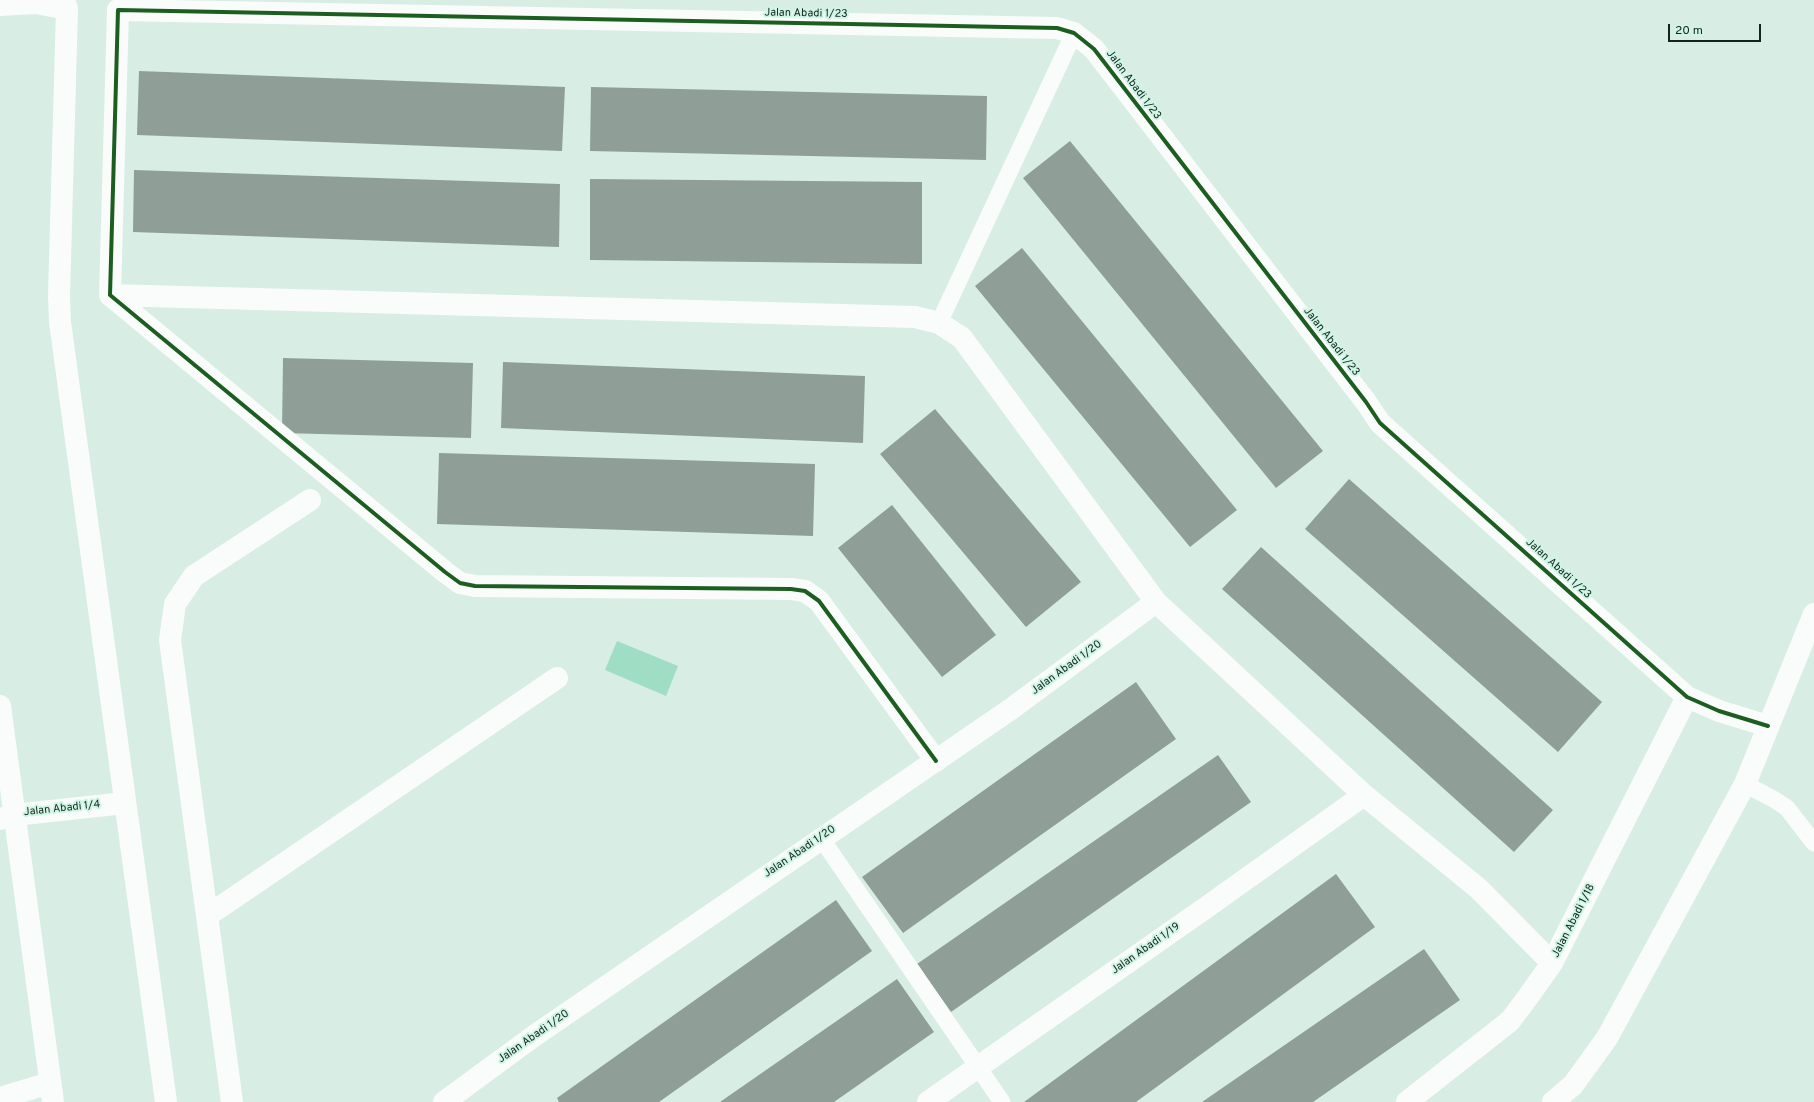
<!DOCTYPE html>
<html>
<head>
<meta charset="utf-8">
<style>
  body { margin:0 }
  #map { position:relative; width:1814px; height:1102px; overflow:hidden; background:#d8ede4; font-family:Overpass,sans-serif }
  canvas { display:block }
  .scale { position:absolute; left:1668px; top:24px; width:93px; height:18px; box-sizing:border-box; border:2px solid #14231d; border-top:0; padding-left:5px; font-size:12px; line-height:14px; white-space:nowrap; color:#14231d; -webkit-text-stroke:3px #cff6e5; paint-order:stroke }
</style>
</head>
<body>
<div id="map">
<canvas width="1814" height="1102"></canvas>
<div class="scale">20 m</div>
</div>
<script>
const ctx = document.querySelector('canvas').getContext('2d');
ctx.lineJoin = 'round';
function fillPath(path, color) {
  ctx.fillStyle = color;
  ctx.fill(path, 'evenodd');
}
function shape(rows) {
  const path = new Path2D();
  for (const r of rows) {
    path.moveTo(r[0], r[1]);
    for (let i = 2; i < r.length; i += 2) path.lineTo(r[i], r[i + 1]);
  }
  return path;
}
function strokePath(path, color, width, dash) {
  ctx.strokeStyle = color;
  ctx.lineWidth = width;
  ctx.lineCap = dash ? 'butt' : 'round';
  ctx.setLineDash(dash || []);
  ctx.stroke(path);
}
function drawText(font, color, halo, rows, align = 'center') {
  ctx.font = font + ' Overpass,sans-serif';
  ctx.lineWidth = 4;
  ctx.setLineDash([]);
  ctx.textBaseline = 'middle';
  ctx.strokeStyle = halo;
  ctx.fillStyle = color;
  for (const [text, x, y, turn = 0] of rows) {
    ctx.save();
    ctx.translate(x, y);
    ctx.rotate((+turn || 0) * Math.PI / 180);
    ctx.textAlign = isNaN(turn) ? turn : align;
    if (halo) ctx.strokeText(text, 0, 0);
    ctx.fillText(text, 0, 0);
    ctx.restore();
  }
}
const green = shape([
  [617,641,678,666,666,696,605,670]
]);
const building = shape([
  [139,71,565,87,562,151,137,135],
  [591,87,987,96,986,160,590,151],
  [1070,141,1323,451,1276,488,1023,178],
  [134,170,560,184,559,247,133,232],
  [590,179,922,182,922,264,590,260],
  [1022,248,1237,510,1190,547,975,286],
  [283,358,473,363,471,438,282,433],
  [503,362,865,376,863,443,501,428],
  [935,409,1081,582,1026,627,880,454],
  [439,453,815,464,813,536,437,524],
  [1349,479,1602,702,1558,752,1305,529],
  [892,505,996,635,942,677,838,548],
  [1261,547,1553,810,1514,852,1222,589],
  [1136,682,1176,739,903,933,862,877],
  [1218,755,1251,802,951,1012,917,964],
  [1336,874,1375,927,1136,1102,1024,1102],
  [836,900,872,951,659,1102,559,1102,557,1098],
  [1424,949,1460,1000,1313,1102,1202,1102],
  [897,979,934,1032,834,1102,720,1102]
]);
const service = shape([
  [939,323,1074,33],
  [1745,784,1775,800,1787,808,1814,843],
  [821,838,1002,1102]
]);
const minor = shape([
  [64,0,67,9,59,296,60,322,166,1102],
  [0,5,36,3,67,9],
  [110,295,915,317,939,323,962,338,1156,602,1364,795,1479,889,1552,963],
  [0,706,53,1102],
  [936,761,819,601,805,591,791,589,475,586,460,583,445,572,110,295,118,10,1057,28,1074,33,1094,49,1366,402,1380,423,1687,697,1719,711,1768,726],
  [0,819,14,815,125,803],
  [207,916,557,678],
  [0,1098,50,1083],
  [232,1102,170,640,175,604,194,576,310,500],
  [444,1102,534,1036,1011,709,1156,602],
  [928,1102,1204,909,1364,795],
  [1407,1102,1510,1021,1528,997,1552,963,1687,697],
  [1553,1102,1573,1085,1607,1038,1745,784,1814,614]
]);
const cycleway = shape([
  [936,761,819,601,805,591,791,589,475,586,460,583,445,572,110,295,118,10,1057,28,1074,33,1094,49,1366,402,1380,423,1687,697,1719,711,1768,726]
]);
const streetNames = [
  ["Jalan Abadi 1/23",806,14,1],
  ["Jalan Abadi 1/23",1133,85,53],
  ["Jalan Abadi 1/23",1331,342,52],
  ["Jalan Abadi 1/23",1558,569,42],
  ["Jalan Abadi 1/20",1067,668,-36],
  ["Jalan Abadi 1/4",62,809,-6],
  ["Jalan Abadi 1/20",800,852,-34],
  ["Jalan Abadi 1/18",1574,921,-63],
  ["Jalan Abadi 1/19",1146,949,-35],
  ["Jalan Abadi 1/20",534,1037,-35]
];
fillPath(green, '#a0ddc5');
fillPath(building, '#8f9f98');
strokePath(service, '#f9fcfb', 17);
strokePath(minor, '#f9fcfb', 22);
strokePath(cycleway, '#1b5e20', 4);
drawText('11px', '#14231d', '#cff6e5', streetNames);
</script>
</body>
</html>
